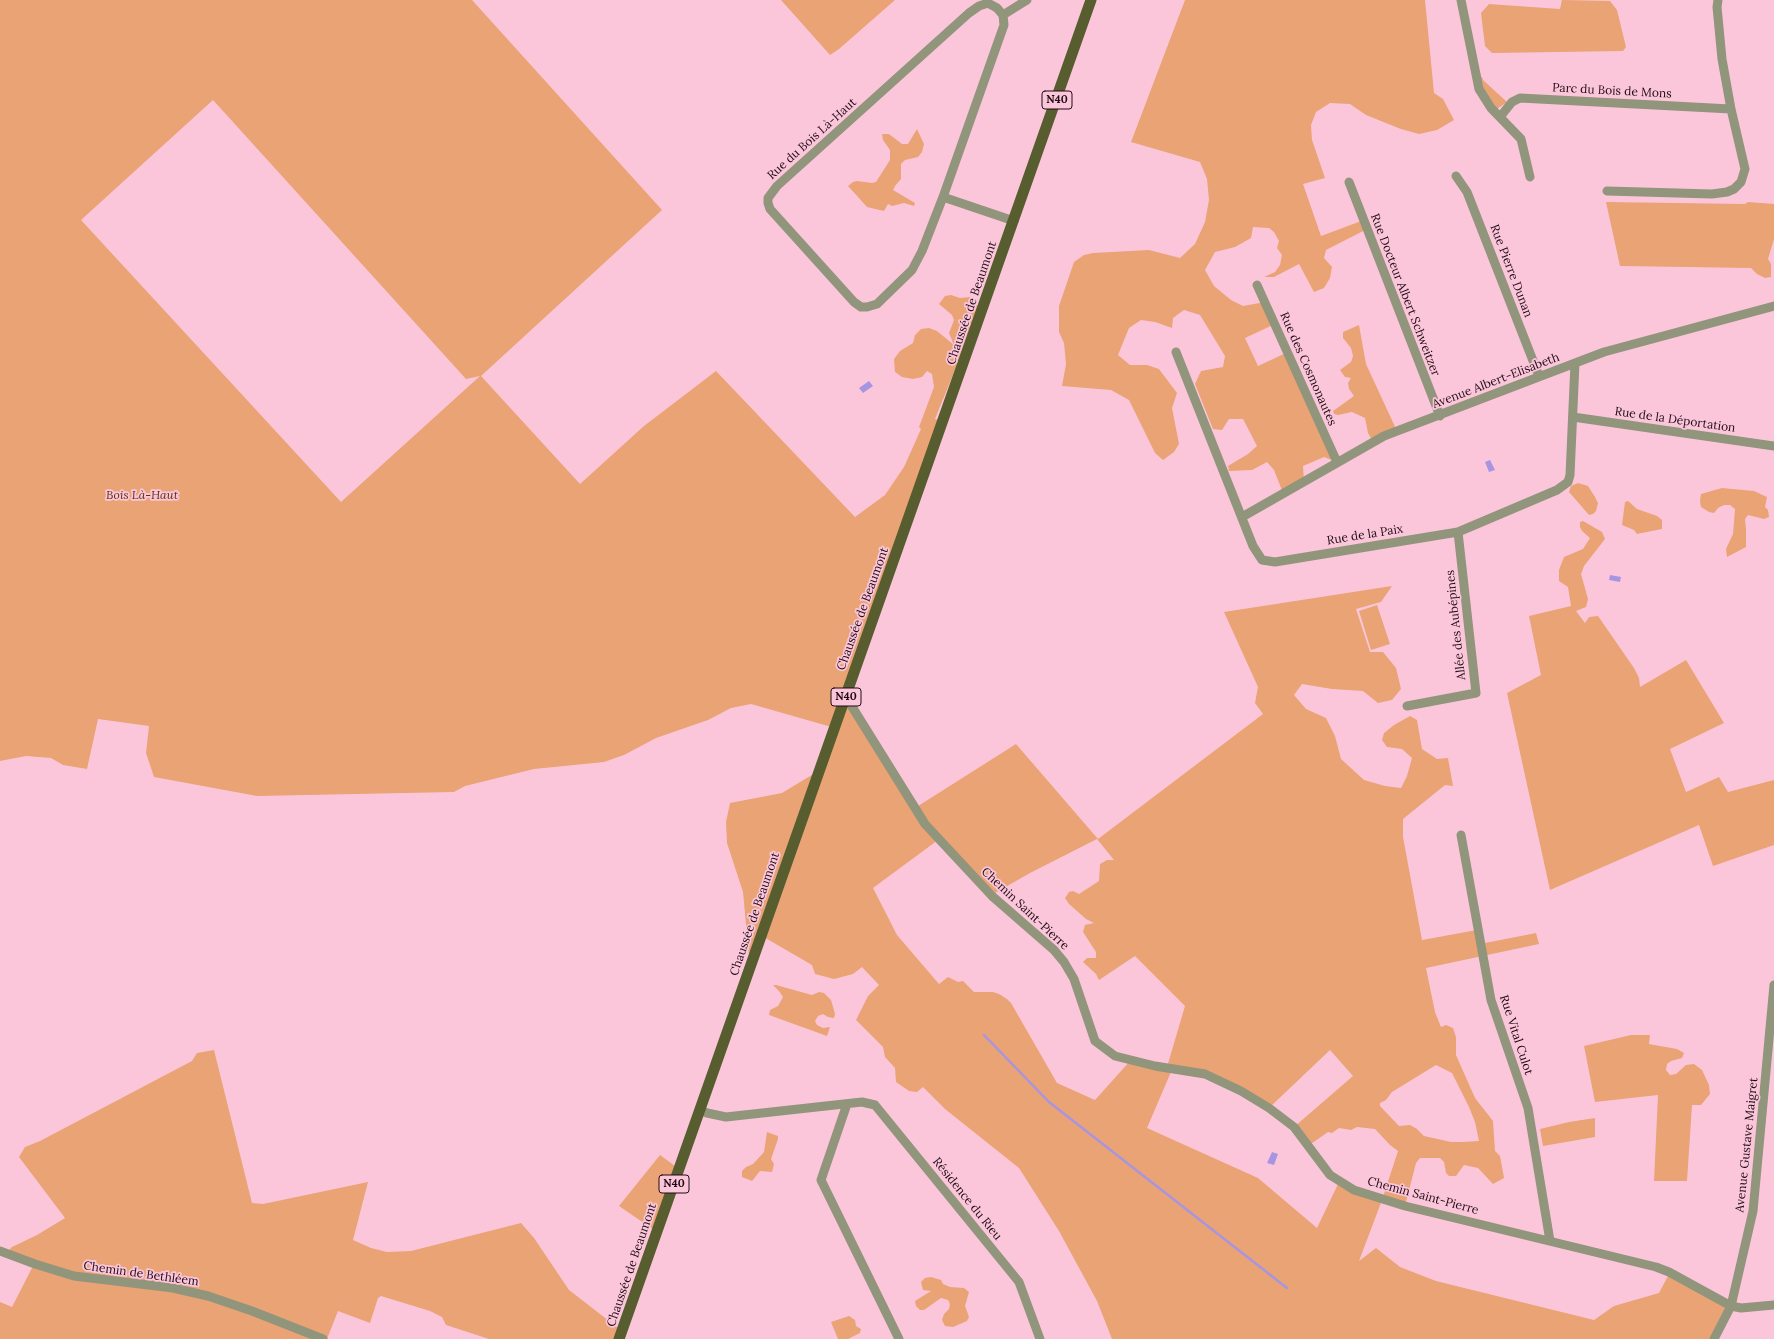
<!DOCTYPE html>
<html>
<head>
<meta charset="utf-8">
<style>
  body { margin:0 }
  canvas { display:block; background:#fbc6da }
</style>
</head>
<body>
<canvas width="1774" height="1339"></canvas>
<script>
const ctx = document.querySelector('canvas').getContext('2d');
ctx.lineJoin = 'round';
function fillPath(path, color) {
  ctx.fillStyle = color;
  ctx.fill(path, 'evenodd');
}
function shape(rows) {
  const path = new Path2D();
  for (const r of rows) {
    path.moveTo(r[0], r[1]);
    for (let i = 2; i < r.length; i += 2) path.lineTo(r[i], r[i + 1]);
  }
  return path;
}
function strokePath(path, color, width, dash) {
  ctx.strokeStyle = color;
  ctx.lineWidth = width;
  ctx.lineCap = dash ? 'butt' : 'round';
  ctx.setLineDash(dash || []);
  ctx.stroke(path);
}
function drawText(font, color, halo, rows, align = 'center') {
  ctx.font = font + ' Lora,serif';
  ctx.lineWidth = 3.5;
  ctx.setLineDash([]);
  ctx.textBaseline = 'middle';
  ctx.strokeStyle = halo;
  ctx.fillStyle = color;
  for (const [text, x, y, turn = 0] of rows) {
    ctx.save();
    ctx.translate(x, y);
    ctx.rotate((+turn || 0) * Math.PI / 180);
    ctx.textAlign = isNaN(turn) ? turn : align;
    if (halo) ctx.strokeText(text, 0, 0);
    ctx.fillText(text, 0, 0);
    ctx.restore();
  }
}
const green = shape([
  [0,0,472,0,662,210,481,376,580,484,644,426,716,371,855,517,885,495,904,467,921,429,919,427,934,387,932,374,927,371,922,377,913,379,902,377,895,372,894,359,900,351,913,343,915,335,921,329,929,328,937,331,954,345,949,333,954,320,952,315,939,304,945,296,951,295,960,298,970,297,980,308,935,419,944,421,845,699,915,808,1016,744,1098,839,1263,714,1255,703,1258,687,1224,612,1392,586,1381,602,1356,609,1370,652,1383,652,1396,668,1401,689,1392,700,1378,703,1363,691,1332,689,1302,684,1294,695,1306,709,1326,718,1335,736,1341,759,1364,780,1385,786,1401,788,1407,776,1412,758,1402,749,1387,747,1382,740,1384,733,1394,725,1410,716,1417,720,1422,749,1437,759,1448,758,1453,786,1445,785,1403,819,1403,837,1422,940,1477,930,1480,944,1536,933,1539,944,1426,968,1435,1012,1441,1027,1446,1025,1453,1028,1456,1037,1456,1055,1475,1098,1493,1121,1495,1151,1500,1156,1504,1178,1493,1184,1478,1168,1464,1165,1456,1176,1449,1176,1446,1173,1444,1162,1440,1158,1420,1158,1416,1163,1405,1206,1382,1200,1359,1261,1376,1248,1400,1267,1436,1281,1594,1320,1614,1306,1659,1293,1668,1276,1731,1306,1714,1339,1112,1339,1097,1301,1059,1231,1019,1168,945,1109,923,1087,917,1092,909,1091,896,1082,895,1068,885,1057,883,1047,856,1020,868,996,879,985,862,967,853,974,834,979,815,974,812,965,762,936,750,967,743,892,727,843,726,822,730,803,782,793,820,770,835,728,751,704,731,708,708,720,656,738,624,755,604,762,534,769,465,786,454,792,257,796,154,777,146,753,149,726,98,719,87,769,63,765,51,758,26,756,0,761],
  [213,100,466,379,480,376,341,502,81,220],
  [1097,839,1114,860,1107,860,1100,864,1099,881,1079,894,1073,891,1069,892,1065,898,1069,904,1086,919,1094,923,1085,925,1083,932,1096,952,1096,958,1087,958,1083,962,1096,974,1099,980,1135,956,1185,1006,1167,1067,1130,1061,1095,1100,1057,1083,1011,1003,1007,999,999,994,993,992,974,992,963,981,958,982,948,977,939,984,897,935,873,888,938,840,995,893,1030,873],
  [1330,1050,1353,1076,1294,1127,1308,1146,1328,1132,1332,1133,1339,1128,1351,1130,1357,1127,1375,1129,1390,1145,1398,1151,1382,1200,1339,1182,1317,1228,1258,1178,1147,1128,1171,1072,1215,1078,1269,1108],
  [1436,1065,1452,1073,1469,1107,1475,1122,1479,1141,1463,1142,1451,1142,1424,1136,1417,1129,1410,1125,1399,1126,1380,1106,1380,1103,1386,1100,1392,1092],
  [781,0,895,0,839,49,830,55],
  [1185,0,1425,0,1434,93,1443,99,1454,120,1437,130,1419,134,1401,129,1366,115,1350,104,1330,103,1316,112,1311,125,1312,140,1325,178,1303,184,1321,236,1364,220,1367,229,1326,250,1324,258,1332,267,1330,278,1324,288,1314,292,1299,264,1274,277,1264,277,1275,272,1280,265,1282,255,1277,248,1279,241,1274,232,1269,228,1253,227,1251,238,1235,247,1215,252,1205,270,1214,286,1231,300,1243,306,1265,302,1275,324,1245,338,1258,366,1288,352,1337,462,1324,457,1303,466,1304,481,1283,493,1274,470,1267,462,1252,470,1229,471,1228,466,1248,454,1257,446,1243,419,1229,419,1222,430,1213,429,1195,384,1201,371,1223,367,1225,356,1200,315,1184,310,1173,318,1172,328,1155,322,1141,320,1129,328,1118,355,1130,365,1147,365,1159,369,1177,393,1172,408,1179,444,1174,452,1163,460,1155,453,1129,400,1111,390,1062,386,1066,364,1064,343,1059,332,1059,306,1074,262,1084,255,1093,253,1149,250,1180,258,1195,244,1205,222,1209,200,1207,179,1200,162,1131,142],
  [1562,0,1610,1,1617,10,1626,47,1623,51,1492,53,1485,46,1481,13,1489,4,1560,9],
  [1482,77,1483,80,1507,102,1494,111,1491,108,1479,78],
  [917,129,924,144,922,152,918,157,905,160,901,164,901,179,895,186,893,190,915,203,914,206,904,203,892,206,888,204,884,211,867,207,848,186,853,182,857,181,872,183,876,182,890,160,890,150,883,140,882,134,889,134,902,144,908,144],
  [1606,202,1745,204,1748,202,1774,204,1774,239,1768,259,1771,264,1771,277,1765,278,1757,274,1751,268,1620,266],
  [1359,325,1366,364,1397,431,1373,442,1368,433,1365,418,1352,412,1338,415,1334,414,1333,411,1354,396,1349,389,1348,383,1351,378,1345,377,1340,370,1351,362,1353,356,1351,348,1343,338,1343,332],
  [1578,483,1588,486,1595,497,1598,503,1596,511,1593,514,1589,515,1569,492,1571,486],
  [1722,488,1754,491,1767,497,1765,507,1768,510,1769,517,1764,519,1748,515,1745,519,1746,530,1746,547,1727,557,1726,549,1733,534,1735,509,1730,505,1724,505,1718,508,1714,513,1709,512,1701,507,1700,501,1701,494],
  [1628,501,1637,509,1657,516,1662,520,1662,529,1637,534,1634,530,1622,525,1625,502],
  [1583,521,1602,532,1605,539,1584,566,1581,574,1588,599,1586,607,1576,611,1585,623,1589,617,1598,616,1634,668,1639,678,1640,687,1686,660,1724,723,1670,749,1686,792,1719,777,1728,792,1774,780,1774,845,1713,866,1699,825,1550,890,1507,693,1541,675,1529,616,1571,606,1568,587,1559,581,1559,570,1564,557,1583,549,1590,538,1582,531,1580,527,1580,522],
  [1377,605,1390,644,1371,650,1359,611],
  [773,985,776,985,812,995,819,992,824,993,831,1000,835,1014,834,1018,828,1017,823,1014,818,1016,815,1021,817,1025,823,1028,830,1027,827,1036,769,1015,770,1010,778,1006,783,997,779,991],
  [1631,1035,1650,1035,1649,1044,1677,1049,1684,1053,1682,1058,1671,1061,1667,1064,1666,1070,1670,1075,1676,1074,1686,1065,1694,1064,1702,1070,1709,1085,1710,1094,1701,1105,1692,1105,1687,1181,1654,1181,1658,1095,1595,1102,1584,1046],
  [214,1050,252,1203,263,1204,368,1182,353,1240,371,1248,387,1252,411,1251,521,1223,534,1238,569,1290,622,1331,619,1339,489,1339,446,1325,442,1317,430,1311,381,1296,378,1298,370,1323,338,1311,327,1339,0,1339,0,1302,12,1307,34,1264,5,1254,12,1247,37,1235,65,1218,19,1157,25,1147,40,1141,192,1061,197,1053],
  [1595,1118,1595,1137,1543,1146,1540,1129,1569,1122],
  [767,1132,778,1136,778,1139,771,1159,774,1164,772,1172,760,1171,752,1181,742,1177,742,1171,746,1167,753,1164,764,1152],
  [660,1155,679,1169,657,1232,619,1206],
  [931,1277,941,1280,943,1284,950,1287,964,1288,969,1292,965,1306,969,1317,967,1321,953,1327,945,1326,942,1320,944,1314,949,1309,950,1304,948,1300,941,1298,924,1310,920,1310,916,1306,915,1301,931,1291,923,1290,921,1282,925,1278],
  [849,1316,855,1320,856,1326,861,1329,860,1333,848,1339,838,1339,831,1322]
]);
const water = shape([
  [869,381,873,386,863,393,859,388],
  [1490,460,1495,470,1489,472,1485,462],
  [1610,575,1621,577,1620,582,1609,580],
  [1272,1152,1278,1154,1274,1165,1267,1163]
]);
const stream = shape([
  [984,1035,1049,1102,1287,1288]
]);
const minor = shape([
  [1461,0,1479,89,1491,108,1521,139,1530,177],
  [1003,15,1027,0],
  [1500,117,1512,102,1520,98,1731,109,1722,59,1717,7,1718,0],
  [1456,176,1467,192,1539,376],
  [1349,182,1440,416],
  [1607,191,1712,194,1727,192,1734,189,1741,182,1745,169,1731,109],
  [943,197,1004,25,1003,15,997,8,988,3,979,6,969,13,777,186,768,198,768,203,770,209,854,302,861,307,867,307,877,304,912,270,922,251,943,197,1014,221],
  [1257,285,1337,462],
  [1176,352,1253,546,1262,560,1275,562,1458,532,1557,490,1568,482,1570,475,1575,363],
  [1573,417,1774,446],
  [1242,517,1384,436,1604,352,1774,306],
  [845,699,851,705,925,824,992,896,1054,950,1064,962,1074,979,1095,1041,1115,1056,1155,1066,1205,1074,1241,1091,1269,1108,1294,1127,1330,1175,1354,1190,1405,1206,1656,1267,1669,1272,1731,1306,1741,1308,1774,1305],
  [1407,706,1476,693,1458,532],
  [1461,835,1491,1000,1528,1108,1550,1241],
  [847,1104,821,1180,899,1339],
  [700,1110,707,1113,726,1117,862,1102,875,1105,1019,1282,1040,1339],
  [0,1251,35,1264,74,1276,173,1288,208,1296,252,1311,323,1339],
  [1714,1339,1731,1306,1753,1211,1774,985]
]);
const primary = shape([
  [619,1339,1091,0]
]);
const shields = [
  [1057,100,30],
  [846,697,30],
  [674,1184,30]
];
const shieldNames = [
  ["N40",1057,100],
  ["N40",846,697],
  ["N40",674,1184]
];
const streetNames = [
  ["Parc du Bois de Mons",1612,91,3],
  ["Rue du Bois Là-Haut",812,139,-42],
  ["Rue Pierre Dunan",1511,271,69],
  ["Rue Docteur Albert Schweitzer",1405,295,69],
  ["Chaussée de Beaumont",972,303,-71],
  ["Rue des Cosmonautes",1308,369,66],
  ["Avenue Albert-Elisabeth",1496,381,-21],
  ["Rue de la Déportation",1675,420,8],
  ["Rue de la Paix",1365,535,-9],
  ["Chaussée de Beaumont",863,609,-70],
  ["Allée des Aubépines",1456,625,-96],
  ["Chemin Saint-Pierre",1025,909,43],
  ["Chaussée de Beaumont",755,914,-71],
  ["Rue Vital Culot",1516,1035,72],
  ["Avenue Gustave Maigret",1747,1145,-84],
  ["Chemin Saint-Pierre",1423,1196,15],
  ["Résidence du Rieu",967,1199,51],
  ["Chaussée de Beaumont",632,1265,-71],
  ["Chemin de Bethléem",141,1274,8]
];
const parkNames = [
  ["Bois Là-Haut",142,496]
];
fillPath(green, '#eaa374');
fillPath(water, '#a895e1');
strokePath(stream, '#a895e1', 2.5);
strokePath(minor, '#91957b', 9);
strokePath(primary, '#575d2e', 11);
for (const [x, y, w] of shields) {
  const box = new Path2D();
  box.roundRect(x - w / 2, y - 9, w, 18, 3);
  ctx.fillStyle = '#fbc6da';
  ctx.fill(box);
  strokePath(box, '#210b15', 1);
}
drawText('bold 11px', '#210b15', null, shieldNames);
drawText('12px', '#210b15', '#fbc6da', streetNames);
drawText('italic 12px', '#61310a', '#fbc6da', parkNames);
</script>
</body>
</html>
